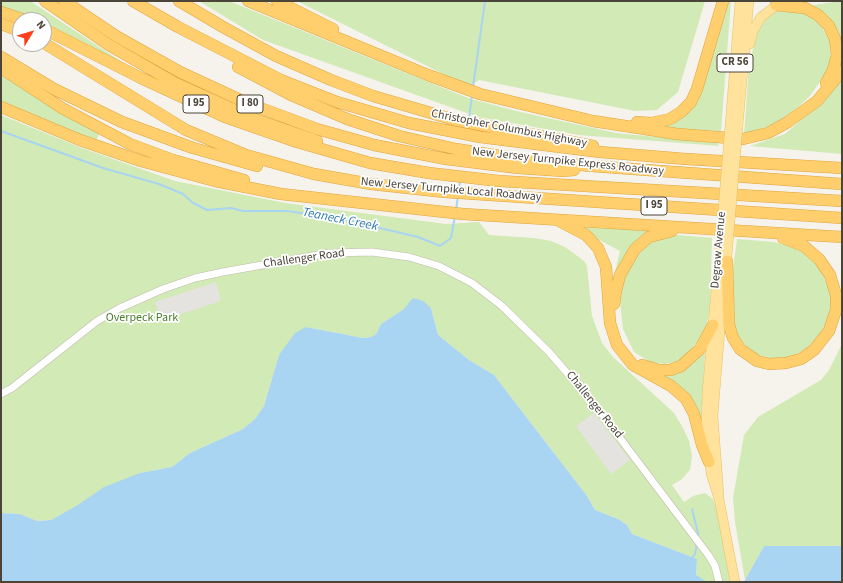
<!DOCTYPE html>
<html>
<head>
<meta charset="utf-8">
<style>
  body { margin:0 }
  #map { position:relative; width:843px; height:583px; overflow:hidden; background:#f6f3ec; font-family:"Source Sans 3",sans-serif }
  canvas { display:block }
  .frame { position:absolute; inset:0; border:2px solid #4b4439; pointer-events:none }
  .north { position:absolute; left:12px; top:12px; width:40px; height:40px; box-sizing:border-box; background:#fff; border:1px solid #b7b4b0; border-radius:50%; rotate:52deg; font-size:11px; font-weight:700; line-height:16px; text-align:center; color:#4b4439 }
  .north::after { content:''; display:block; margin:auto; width:14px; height:18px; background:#fc3f1d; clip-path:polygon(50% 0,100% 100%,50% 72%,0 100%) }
</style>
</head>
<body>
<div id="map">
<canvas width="843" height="583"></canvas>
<div class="frame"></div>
<div class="north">N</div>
</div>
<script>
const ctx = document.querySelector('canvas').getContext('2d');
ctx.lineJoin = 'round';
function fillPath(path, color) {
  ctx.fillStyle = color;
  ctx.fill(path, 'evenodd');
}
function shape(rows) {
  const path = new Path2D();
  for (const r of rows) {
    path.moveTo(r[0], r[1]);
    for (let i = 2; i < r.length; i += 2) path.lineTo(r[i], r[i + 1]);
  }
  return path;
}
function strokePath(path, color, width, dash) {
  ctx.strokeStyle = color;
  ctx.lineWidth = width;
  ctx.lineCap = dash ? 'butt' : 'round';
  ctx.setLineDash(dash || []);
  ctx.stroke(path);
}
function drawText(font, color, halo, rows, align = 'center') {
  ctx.font = font + ' "Source Sans 3",sans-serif';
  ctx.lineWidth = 3.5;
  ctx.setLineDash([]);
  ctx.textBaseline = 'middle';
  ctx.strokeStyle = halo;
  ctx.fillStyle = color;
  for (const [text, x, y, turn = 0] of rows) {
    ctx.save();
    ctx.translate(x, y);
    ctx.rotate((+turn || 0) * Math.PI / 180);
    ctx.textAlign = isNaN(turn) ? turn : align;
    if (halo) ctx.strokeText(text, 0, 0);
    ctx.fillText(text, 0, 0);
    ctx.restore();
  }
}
const green = shape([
  [1,1,30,1,125,64,44,24,44,20,35,20,1,7],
  [199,1,229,1,468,98,516,111,616,133,717,143,719,146,579,135,478,117,263,40],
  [297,1,705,1,678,92,657,110,635,111,479,80,469,87],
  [729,1,731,1,721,131,660,129,681,118,698,102],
  [842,1,842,64,837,69,830,22,813,5],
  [796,9,819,22,831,43,830,68,809,97,782,121,744,135,749,65,757,33,765,20,777,11],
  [1,72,100,133,95,142,1,103],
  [842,77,842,154,750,146,785,134,823,101],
  [1,115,82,148,175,181,285,203,446,224,479,222,489,235,534,238,551,241,565,247,584,261,587,266,592,316,602,343,613,357,674,413,683,428,689,441,692,456,690,470,682,479,672,485,684,502,693,496,705,493,713,499,718,512,730,582,706,582,696,576,697,559,632,534,627,525,618,519,595,510,587,496,494,375,469,360,438,335,431,308,404,309,381,324,376,334,371,337,363,338,306,327,279,355,264,406,255,419,243,429,190,453,172,467,140,473,51,520,37,521,20,514,1,513],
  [575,227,654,231,611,289,620,251],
  [678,235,712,238,710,309,705,332,682,360,665,364,650,362,634,352,623,329,620,302,626,274,642,249,658,237],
  [737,239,774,242,799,249,820,268,832,297,827,324,812,345,795,355,777,360,751,353,735,332,733,269],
  [842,344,842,546,764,546,745,580,735,522,733,498,744,435,758,417,821,380,829,370],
  [705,353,701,423,691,400,653,374,688,366]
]);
const parking = shape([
  [216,282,221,301,162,320,155,302],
  [594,413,630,460,611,474,576,426]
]);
const water = shape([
  [413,298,423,301,431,308,438,335,469,360,494,375,587,496,595,510,618,519,627,525,632,534,697,559,696,575,707,582,1,582,1,513,20,514,37,521,51,520,78,505,104,487,140,473,172,467,190,453,243,429,255,419,264,406,279,355,295,333,306,327,363,338,371,337,376,334,381,324,404,309],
  [764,546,842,546,842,582,745,582,745,580]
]);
const stream = shape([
  [473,87,485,1],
  [469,119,472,95],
  [1,131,103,168,159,184,183,194,193,203,207,210,231,208,243,211,287,211,337,218,418,237,440,246,451,238,455,216],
  [459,190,460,181],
  [456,210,458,196],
  [692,509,698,533,698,537],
  [691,559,695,554,697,543]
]);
const minor = shape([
  [1,394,12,388,97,321,120,308,163,289,195,278,223,272,329,253,372,252,409,257,439,266,472,283,502,306,549,352,598,409,709,556,715,566,719,582]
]);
const major = shape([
  [750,44,753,31,761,17,781,2],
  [730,125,740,1],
  [738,126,749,1],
  [720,245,707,393,706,428,711,474,719,499,735,582],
  [726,267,728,245],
  [719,495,713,416,724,281]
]);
const highway = shape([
  [45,1,109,45,175,83,257,120,317,141],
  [64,1,116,36,180,72,247,103,317,129,374,145,446,159,518,168,563,171,574,170],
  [133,1,178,27,281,80,337,102,409,123,480,137,600,152,686,159,842,168],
  [179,1,223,27,276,56,331,80,373,96,455,120,593,146],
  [248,1,428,75,480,94,593,121,677,134,743,139,768,133,788,122,817,101,842,71],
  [277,1,333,29],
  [776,5,805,8,818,15,829,26,835,39,837,55,833,70,826,83],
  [1,12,24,20],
  [1,24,20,31],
  [44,29,141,78,225,117,297,142,370,163,429,173,499,181,842,201],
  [44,43,186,130,246,155,314,174,371,184,444,192,842,218],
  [1,57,54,89,122,122,193,148,257,166],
  [238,67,291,95,347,119,399,136,456,149,519,159,591,166,842,184],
  [1,68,62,108,130,144,173,160,244,180],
  [1,107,80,140,141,161,215,181,281,194,463,214,842,237],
  [637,122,651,123,670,119,681,112,691,102,697,89,723,1],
  [561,222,586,235,598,248,606,267,610,323,617,345,633,365,671,386,686,399,694,414,702,445,709,462],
  [727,261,729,325,733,338,740,349,757,361,769,364,786,363,801,359,814,350,829,331,836,310,836,295,830,275,819,259,804,246,783,238],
  [614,304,616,291,620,275,635,249,649,237,672,231],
  [642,365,659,370,670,370,681,366,700,349,713,325]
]);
const majorBridge = shape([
  [720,245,730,125],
  [728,245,738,126]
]);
const shields = [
  [735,63,36],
  [196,104,26],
  [250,104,26],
  [654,206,26]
];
const shieldNames = [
  ["CR 56",735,63],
  ["I 95",196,104],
  ["I 80",250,104],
  ["I 95",654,206]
];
const streetNames = [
  ["Christopher Columbus Highway",509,129,11],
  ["New Jersey Turnpike Express Roadway",568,162,6],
  ["New Jersey Turnpike Local Roadway",451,190,5],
  ["Degraw Avenue",719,250,-85],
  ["Challenger Road",304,259,-8],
  ["Challenger Road",594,405,51]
];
const parkNames = [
  ["Overpeck Park",142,318]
];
const waterNames = [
  ["Teaneck Creek",340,220,11]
];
fillPath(green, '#d2eab5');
fillPath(parking, '#e5e3e0');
fillPath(water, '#a9d4f2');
strokePath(stream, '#a9d4f2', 2);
strokePath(minor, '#c2bbae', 8);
strokePath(major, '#e6c16a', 10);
strokePath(highway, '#e0a43c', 12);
strokePath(minor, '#fff', 7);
strokePath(major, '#ffe39c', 9);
strokePath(highway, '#ffcf6e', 11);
strokePath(majorBridge, '#e6c16a', 10, []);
strokePath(majorBridge, '#ffe39c', 9);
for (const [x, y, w] of shields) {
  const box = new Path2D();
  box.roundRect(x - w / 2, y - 9, w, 18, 3);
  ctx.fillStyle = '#fff';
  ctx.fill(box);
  strokePath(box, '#4b4439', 1);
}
drawText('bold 11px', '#4b4439', null, shieldNames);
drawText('12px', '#4b4439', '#fff', streetNames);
drawText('12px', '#4a7f2a', '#fff', parkNames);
drawText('italic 13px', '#2e7ab2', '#fff', waterNames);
</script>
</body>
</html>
